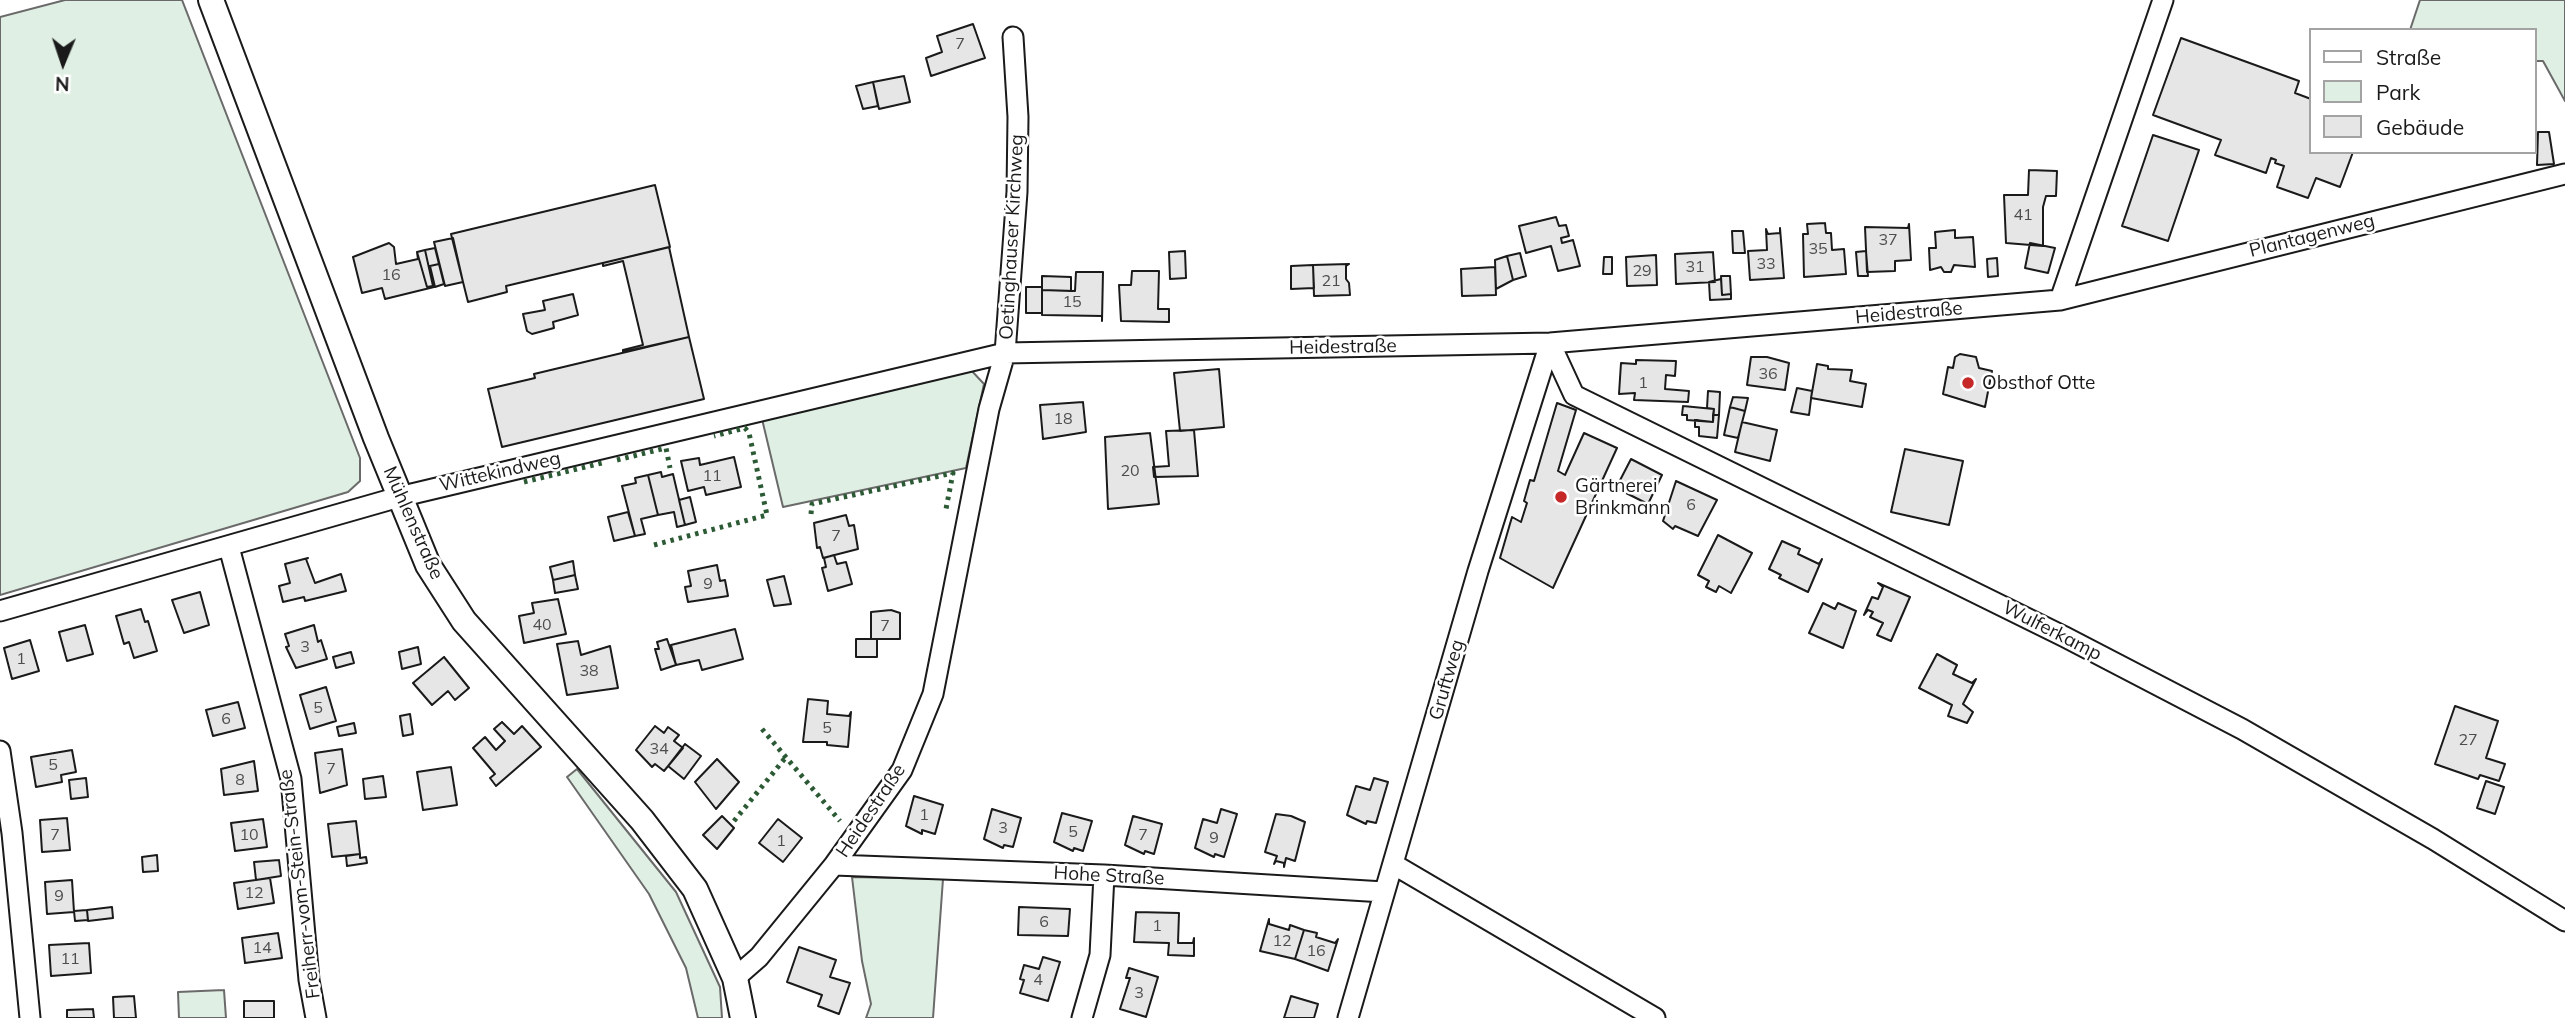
<!DOCTYPE html>
<html>
<head>
<meta charset="utf-8">
<style>
  body { margin:0 }
  #map { position:relative; width:2565px; height:1018px; overflow:hidden; background:#fff; font-family:Mulish,sans-serif }
  canvas { display:block }
  .legend { position:absolute; left:2309px; top:28px; width:228px; height:126px; box-sizing:border-box; background:#fff; border:2px solid #a3a3a3; margin:0; padding:9px 12px; list-style:none; font-size:21px; color:#1a1a1a }
  .legend li { display:flex; align-items:center; gap:14px; height:35px }
  .legend b { width:35px; border:2px solid #a3a3a3 }
  .north { position:absolute; left:28px; top:28px; width:70px; height:70px; -webkit-text-stroke:5px #fff; paint-order:stroke; rotate:182deg; font-size:19px; font-weight:700; line-height:28px; text-align:center; color:#1a1a1a }
  .north::after { content:''; display:block; margin:auto; width:24px; height:32px; background:#1a1a1a; clip-path:polygon(50% 0,100% 100%,50% 72%,0 100%) }
</style>
</head>
<body>
<div id="map">
<canvas width="2565" height="1018"></canvas>
<ul class="legend">
<li><b style="height:9px;background:#fff"></b>Straße</li>
<li><b style="height:19px;background:#e0efe3"></b>Park</li>
<li><b style="height:19px;background:#e6e6e6"></b>Gebäude</li>
</ul>
<div class="north">N</div>
</div>
<script>
const ctx = document.querySelector('canvas').getContext('2d');
ctx.lineJoin = 'round';
function fillPath(path, color) {
  ctx.fillStyle = color;
  ctx.fill(path, 'evenodd');
}
function shape(rows) {
  const path = new Path2D();
  for (const r of rows) {
    path.moveTo(r[0], r[1]);
    for (let i = 2; i < r.length; i += 2) path.lineTo(r[i], r[i + 1]);
  }
  return path;
}
function strokePath(path, color, width, dash) {
  ctx.strokeStyle = color;
  ctx.lineWidth = width;
  ctx.lineCap = dash ? 'butt' : 'round';
  ctx.setLineDash(dash || []);
  ctx.stroke(path);
}
function drawText(font, color, halo, rows, align = 'center') {
  ctx.font = font + ' Mulish,sans-serif';
  ctx.lineWidth = 5;
  ctx.setLineDash([]);
  ctx.textBaseline = 'middle';
  ctx.strokeStyle = halo;
  ctx.fillStyle = color;
  for (const [text, x, y, turn = 0] of rows) {
    ctx.save();
    ctx.translate(x, y);
    ctx.rotate((+turn || 0) * Math.PI / 180);
    ctx.textAlign = isNaN(turn) ? turn : align;
    if (halo) ctx.strokeText(text, 0, 0);
    ctx.fillText(text, 0, 0);
    ctx.restore();
  }
}
const green = shape([
  [65,0,182,0,360,458,360,481,348,492,0,595,0,17,65,0],
  [2420,0,2565,0,2565,101,2543,61,2535,61,2535,30,2410,30,2420,0],
  [970,369,984,384,966,468,783,507,762,419,970,369],
  [577,769,676,892,720,987,722,1018,698,1018,686,968,649,894,567,777,577,769],
  [852,877,943,879,933,1018,866,1018,871,1004,862,961,852,877],
  [224,990,226,1018,179,1018,178,992,224,990]
]);
const building = shape([
  [973,24,985,58,931,76,926,58,942,52,937,36,973,24],
  [2181,38,2299,81,2295,93,2311,99,2311,152,2353,152,2340,187,2316,178,2308,198,2277,187,2284,166,2275,163,2276,160,2271,158,2266,173,2215,155,2221,140,2153,115,2181,38],
  [904,76,910,102,879,109,873,82,904,76],
  [873,82,878,106,863,109,856,86,873,82],
  [2538,132,2549,132,2554,164,2537,165,2538,132],
  [2153,135,2199,150,2168,241,2122,226,2153,135],
  [2029,170,2057,171,2056,196,2046,196,2043,207,2043,246,2006,243,2004,195,2028,195,2029,170],
  [655,185,670,247,506,286,507,292,468,302,451,234,655,185],
  [1556,217,1559,226,1566,225,1569,236,1561,238,1562,243,1573,240,1580,266,1558,271,1551,246,1526,253,1519,226,1556,217],
  [1825,223,1826,233,1831,233,1832,250,1844,249,1846,274,1804,277,1803,234,1808,234,1807,224,1825,223],
  [1909,224,1911,260,1895,261,1895,271,1867,272,1865,227,1908,228,1909,224],
  [1780,228,1784,278,1750,280,1748,251,1767,250,1766,229,1768,234,1780,233,1780,228],
  [1955,230,1955,238,1973,237,1975,267,1954,265,1951,272,1944,272,1941,267,1930,270,1929,248,1936,248,1935,232,1955,230],
  [1732,231,1743,231,1745,253,1733,253,1732,231],
  [453,238,463,282,445,286,434,242,453,238],
  [389,243,394,247,396,264,418,259,417,252,427,287,434,287,385,299,382,288,362,293,353,257,389,243],
  [2030,243,2055,248,2048,273,2025,268,2030,243],
  [669,247,689,337,623,352,623,350,643,345,623,261,603,266,603,263,669,247],
  [435,248,439,264,430,266,433,286,425,250,435,248],
  [425,250,433,286,427,287,417,252,425,250],
  [1185,251,1186,278,1170,279,1169,252,1185,251],
  [1866,251,1868,276,1858,276,1856,252,1866,251],
  [1713,252,1715,282,1676,284,1675,254,1713,252],
  [1520,253,1526,276,1513,280,1507,256,1520,253],
  [1656,255,1657,285,1627,286,1626,257,1656,255],
  [1507,256,1513,280,1496,289,1495,260,1507,256],
  [1604,257,1612,257,1612,274,1603,274,1604,257],
  [1997,258,1998,276,1988,277,1987,259,1997,258],
  [439,264,444,284,435,287,430,266,439,264],
  [1349,264,1346,266,1346,279,1349,283,1350,295,1314,296,1313,265,1349,264],
  [1313,265,1314,288,1291,289,1291,266,1313,265],
  [1495,267,1496,295,1462,296,1461,269,1495,267],
  [1132,271,1159,271,1158,309,1169,309,1169,322,1121,321,1119,285,1131,285,1132,271],
  [1076,272,1103,272,1102,321,1102,316,1042,315,1042,290,1075,291,1076,272],
  [1042,276,1071,277,1071,291,1042,290,1042,276],
  [1721,276,1730,276,1731,294,1722,295,1721,276],
  [1721,279,1722,295,1731,294,1731,299,1710,300,1709,282,1721,279],
  [1026,287,1042,287,1042,313,1026,313,1026,287],
  [573,294,578,315,553,322,554,328,532,334,527,331,523,314,545,310,543,301,573,294],
  [689,337,704,399,502,447,488,389,535,378,534,374,689,337],
  [1960,354,1976,357,1979,368,1992,371,1985,407,1943,394,1948,367,1953,368,1955,357,1960,354],
  [1751,357,1767,357,1789,363,1785,390,1747,385,1751,357],
  [1636,360,1676,361,1675,376,1666,375,1665,389,1689,391,1688,402,1634,400,1635,393,1619,394,1621,363,1636,364,1636,360],
  [1817,364,1828,366,1828,369,1852,370,1850,381,1866,384,1862,407,1811,398,1817,364],
  [1219,369,1224,427,1180,431,1174,373,1219,369],
  [1797,388,1812,391,1809,415,1791,412,1797,388],
  [1708,391,1720,392,1719,415,1713,415,1714,409,1707,408,1708,391],
  [1733,397,1748,398,1745,411,1730,407,1733,397],
  [1083,402,1086,432,1043,439,1040,405,1083,402],
  [1557,403,1576,410,1558,471,1565,475,1584,433,1617,448,1553,588,1500,558,1512,517,1521,522,1527,503,1524,501,1530,480,1534,481,1557,403],
  [1683,406,1714,409,1713,422,1687,420,1687,415,1682,415,1683,406],
  [1730,407,1745,411,1738,438,1724,435,1730,407],
  [1713,415,1719,415,1717,438,1699,436,1699,427,1695,427,1695,420,1713,422,1713,415],
  [1742,422,1777,430,1770,461,1735,452,1742,422],
  [1194,430,1198,476,1154,477,1153,467,1169,466,1166,431,1194,430],
  [1150,433,1159,504,1108,509,1105,437,1150,433],
  [1905,449,1963,461,1949,525,1891,512,1905,449],
  [734,457,741,487,706,495,704,487,688,491,681,461,699,458,700,465,734,457],
  [1631,459,1662,475,1648,504,1616,488,1631,459],
  [661,472,662,477,673,474,685,525,677,527,674,512,658,515,648,475,661,472],
  [648,475,658,515,641,519,645,534,635,536,622,486,636,483,635,478,648,475],
  [1676,481,1717,500,1698,536,1675,526,1673,529,1663,521,1676,481],
  [690,497,696,522,685,525,679,500,690,497],
  [628,512,635,536,614,541,608,517,628,512],
  [846,515,849,526,854,525,858,549,823,558,820,547,817,548,814,523,846,515],
  [1718,535,1752,553,1731,593,1719,586,1716,592,1706,587,1709,581,1698,575,1718,535],
  [1782,541,1800,549,1798,554,1819,564,1822,559,1808,592,1779,578,1781,575,1769,569,1782,541],
  [834,555,837,564,846,562,852,584,828,591,822,568,826,567,824,558,834,555],
  [308,558,306,559,315,583,341,574,346,591,305,601,304,597,283,602,279,586,290,583,285,564,308,558],
  [573,561,575,575,553,580,550,567,573,561],
  [717,565,720,581,725,580,728,596,688,602,685,587,691,586,688,571,717,565],
  [575,575,578,589,555,593,553,580,575,575],
  [784,576,791,604,774,606,767,580,784,576],
  [1878,583,1910,597,1891,641,1877,635,1883,623,1870,617,1873,612,1868,610,1864,615,1872,597,1878,599,1883,587,1878,583],
  [200,592,209,625,184,633,172,600,200,592],
  [558,599,566,634,524,643,519,616,534,613,532,603,558,599],
  [1823,603,1835,609,1838,603,1856,611,1843,648,1809,633,1823,603],
  [141,609,145,622,148,621,157,651,134,658,129,642,124,644,116,616,141,609],
  [891,610,900,613,900,639,871,639,871,612,891,610],
  [85,625,93,654,67,661,59,632,85,625],
  [314,625,318,642,321,640,327,659,296,668,286,647,289,646,285,634,314,625],
  [735,629,743,659,702,670,699,660,676,665,671,645,735,629],
  [667,639,676,665,661,670,655,649,659,649,657,642,667,639],
  [856,639,877,639,877,657,856,657,856,639],
  [30,640,39,671,12,679,4,648,30,640],
  [578,641,581,655,610,646,618,688,567,695,557,644,578,641],
  [418,647,421,664,402,669,399,652,418,647],
  [351,652,354,663,336,668,333,657,351,652],
  [1937,654,1957,665,1953,674,1972,683,1976,679,1963,704,1973,712,1967,723,1948,716,1952,705,1919,688,1937,654],
  [444,657,469,688,455,700,448,691,432,705,413,683,444,657],
  [326,687,336,721,310,729,300,695,326,687],
  [808,699,828,701,827,714,849,716,851,712,848,747,827,745,827,742,803,742,808,699],
  [238,702,245,728,213,736,206,710,238,702],
  [2455,706,2498,721,2486,758,2505,764,2499,781,2480,775,2478,779,2435,764,2455,706],
  [410,714,413,734,403,736,400,716,410,714],
  [502,722,514,734,522,726,541,747,496,786,490,778,495,774,473,748,485,737,496,750,505,741,494,729,502,722],
  [354,723,356,733,339,736,337,727,354,723],
  [655,726,664,733,668,727,679,735,674,741,683,748,664,771,655,764,652,767,636,750,655,726],
  [685,744,701,756,684,779,668,766,685,744],
  [342,749,347,785,320,793,315,753,342,749],
  [72,750,76,772,61,775,62,782,36,787,31,757,72,750],
  [717,759,739,782,716,809,695,782,717,759],
  [254,761,258,791,224,795,221,769,254,761],
  [451,767,457,805,423,810,417,772,451,767],
  [383,776,386,797,365,799,363,779,383,776],
  [86,778,88,797,71,799,69,780,86,778],
  [1374,778,1388,782,1376,823,1367,821,1366,824,1347,815,1356,786,1370,790,1374,778],
  [2486,781,2504,787,2495,814,2477,808,2486,781],
  [914,796,943,805,935,834,922,830,922,834,906,826,914,796],
  [992,809,1021,818,1013,847,1004,845,1003,848,984,839,992,809],
  [1221,809,1237,814,1224,857,1215,854,1214,857,1195,848,1203,819,1217,823,1221,809],
  [1062,813,1092,821,1083,851,1074,848,1073,851,1054,842,1062,813],
  [1276,814,1291,816,1305,822,1295,861,1286,858,1284,867,1284,863,1276,861,1274,864,1277,856,1265,852,1276,814],
  [722,816,734,828,717,849,703,835,722,816],
  [1133,816,1162,824,1154,854,1145,851,1144,854,1125,845,1133,816],
  [67,818,70,850,42,852,40,820,67,818],
  [263,819,267,847,235,851,231,823,263,819],
  [778,819,802,838,783,862,759,843,778,819],
  [356,821,360,854,332,857,328,824,356,821],
  [360,854,360,858,366,857,367,863,347,866,346,856,360,854],
  [157,855,158,871,143,872,142,857,157,855],
  [279,860,281,876,256,880,254,862,279,860],
  [270,878,274,903,238,909,234,883,270,878],
  [72,880,74,912,47,914,45,882,72,880],
  [112,907,113,918,88,921,87,910,112,907],
  [1019,907,1070,909,1068,936,1018,935,1019,907],
  [87,910,88,920,75,921,74,911,87,910],
  [1136,912,1179,913,1178,943,1193,943,1194,938,1194,956,1168,955,1169,943,1134,942,1136,912],
  [1269,919,1269,924,1289,930,1290,925,1304,930,1295,959,1260,951,1269,919],
  [1304,930,1317,933,1316,937,1335,943,1338,939,1328,971,1295,959,1304,930],
  [278,933,282,958,245,963,242,938,278,933],
  [89,943,91,973,51,976,49,945,89,943],
  [799,947,836,960,830,977,850,983,839,1014,818,1006,822,995,787,982,799,947],
  [1043,957,1060,962,1048,1001,1020,993,1024,980,1020,979,1024,965,1039,969,1043,957],
  [1129,968,1158,977,1146,1017,1120,1009,1130,978,1126,978,1129,968],
  [134,996,136,1018,114,1018,113,997,134,996],
  [1291,996,1318,1004,1314,1018,1284,1018,1291,996],
  [244,1001,274,1001,274,1018,244,1018,244,1001],
  [93,1009,94,1018,67,1018,67,1010,93,1009]
]);
const minor = shape([
  [2060,300,2163,0],
  [1550,343,1574,395,2065,637,2242,729,2433,839,2565,921],
  [229,547,291,779,309,980,316,1018],
  [0,611,399,497,1005,353,1550,343,2060,300,2565,174],
  [0,751,12,833,30,1018],
  [1393,864,1655,1018],
  [834,865,1104,875,1384,892],
  [735,978,759,957,834,865,902,770,933,694,989,409,1005,353,1017,192,1018,117,1013,37],
  [1082,1018,1100,955,1104,875],
  [1348,1018,1478,571,1550,343]
]);
const tertiary = shape([
  [211,0,376,438,428,565,464,621,642,820,695,889,735,978,743,1018]
]);
const hedge = shape([
  [617,460,666,448,670,468],
  [524,482,602,463],
  [811,514,812,504,953,473,946,509],
  [654,545,767,515,749,433,745,428,714,436],
  [762,729,840,821],
  [734,821,786,757]
]);
const markers = [
  [1968,383,7,"#c62828"],
  [1561,497,7,"#c62828"]
];
const numberNames = [
  ["7",960,44],
  ["41",2023,215],
  ["37",1888,240],
  ["35",1818,249],
  ["33",1766,264],
  ["31",1695,267],
  ["29",1642,271],
  ["16",391,275],
  ["21",1331,281],
  ["15",1072,302],
  ["36",1768,374],
  ["1",1643,383],
  ["18",1063,419],
  ["20",1130,471],
  ["11",712,476],
  ["6",1691,505],
  ["7",836,536],
  ["9",708,584],
  ["40",542,625],
  ["7",885,626],
  ["3",305,647],
  ["1",21,659],
  ["38",589,671],
  ["5",318,708],
  ["6",226,719],
  ["5",827,728],
  ["27",2468,740],
  ["34",659,749],
  ["5",53,765],
  ["7",331,769],
  ["8",240,780],
  ["1",924,815],
  ["3",1003,828],
  ["5",1073,832],
  ["7",55,835],
  ["10",249,835],
  ["7",1143,835],
  ["9",1214,838],
  ["1",781,841],
  ["12",254,893],
  ["9",59,896],
  ["6",1044,922],
  ["1",1157,926],
  ["12",1282,941],
  ["14",262,948],
  ["16",1316,951],
  ["11",70,959],
  ["4",1038,980],
  ["3",1139,993]
];
const streetNames = [
  ["Plantagenweg",2312,236,-14],
  ["Oetinghauser Kirchweg",1012,237,-87],
  ["Heidestraße",1909,313,-5],
  ["Heidestraße",1343,347,-1],
  ["Wittekindweg",500,472,-13],
  ["Mühlenstraße",413,523,66],
  ["Wulferkamp",2052,631,27],
  ["Gruftweg",1447,680,-74],
  ["Heidestraße",871,811,-56],
  ["Hohe Straße",1109,876,3],
  ["Freiherr-vom-Stein-Straße",300,884,-97]
];
const poiNames = [
  ["Obsthof Otte",1982,383],
  ["Gärtnerei",1575,486],
  ["Brinkmann",1575,508]
];
fillPath(green, '#e0efe3');
strokePath(green, '#6a6a6a', 2);
fillPath(building, '#e6e6e6');
strokePath(building, '#1a1a1a', 2);
strokePath(minor, '#1a1a1a', 23);
strokePath(tertiary, '#1a1a1a', 28);
strokePath(minor, '#fff', 19);
strokePath(tertiary, '#fff', 24);
strokePath(hedge, '#2b5a34', 5, [3.5, 5]);
for (const [x, y, r, color] of markers) {
  const dot = new Path2D();
  dot.arc(x, y, r, 0, 2 * Math.PI);
  ctx.fillStyle = color;
  ctx.fill(dot);
  strokePath(dot, '#fff', 2.5);
}
drawText('16px', '#4d4d4d', null, numberNames);
drawText('19px', '#1a1a1a', '#fff', streetNames);
drawText('19px', '#1a1a1a', '#fff', poiNames, 'left');
</script>
</body>
</html>
